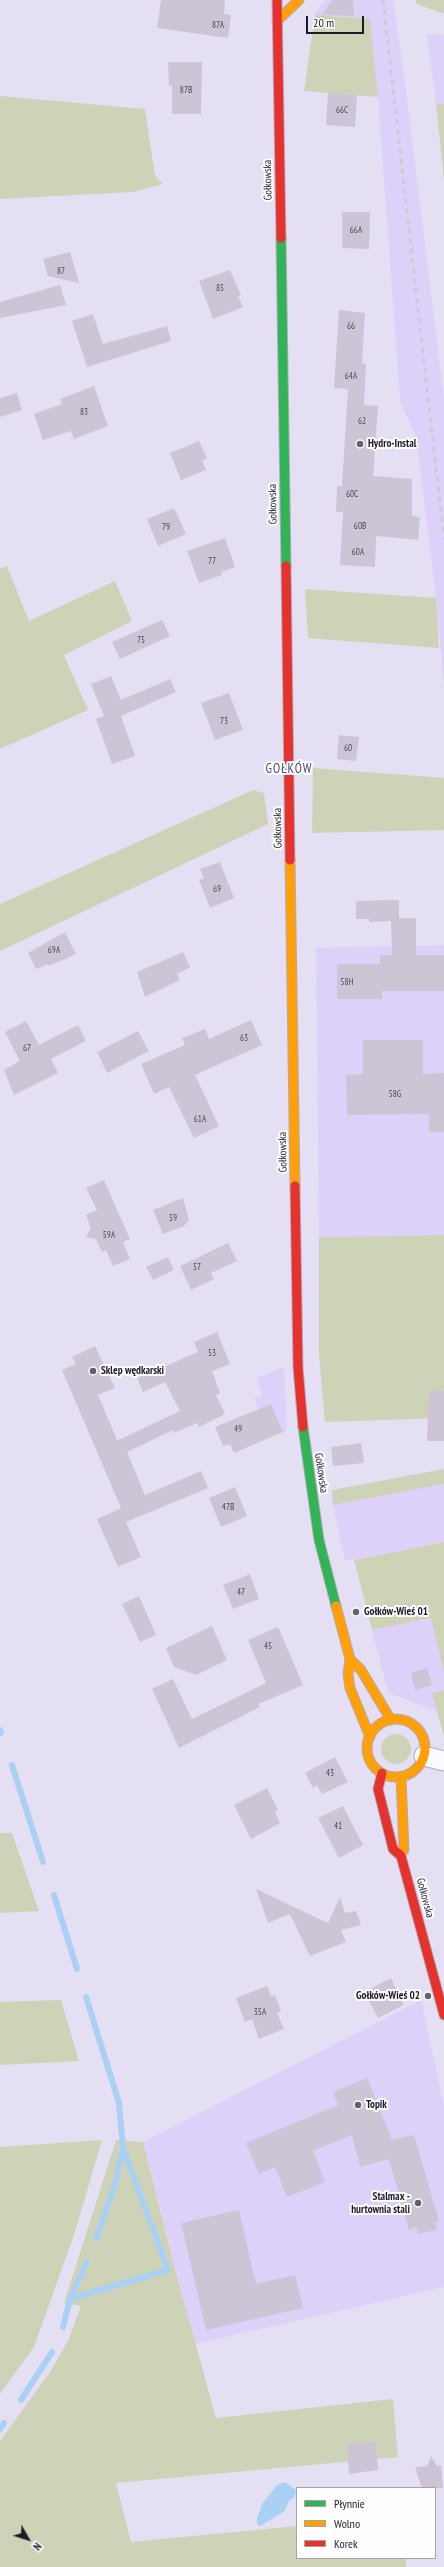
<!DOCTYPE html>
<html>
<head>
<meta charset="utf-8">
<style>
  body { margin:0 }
  #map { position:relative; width:444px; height:2567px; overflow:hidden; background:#e5dff4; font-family:"PT Sans Narrow",sans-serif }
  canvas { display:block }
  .legend { position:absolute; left:296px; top:2487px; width:140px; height:72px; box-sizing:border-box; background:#fefefe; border:1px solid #a5a3aa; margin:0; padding:5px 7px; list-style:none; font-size:12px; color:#1f1a2b }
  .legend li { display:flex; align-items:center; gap:8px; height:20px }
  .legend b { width:20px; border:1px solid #a5a3aa }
  .north { position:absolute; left:8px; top:2519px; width:40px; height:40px; -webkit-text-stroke:3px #fefefe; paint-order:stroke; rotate:129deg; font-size:11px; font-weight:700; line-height:16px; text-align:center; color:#1f1a2b }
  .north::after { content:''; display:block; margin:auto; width:14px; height:18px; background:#1f1a2b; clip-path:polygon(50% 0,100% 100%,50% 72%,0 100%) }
  .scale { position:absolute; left:306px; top:16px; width:58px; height:18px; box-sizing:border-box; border:2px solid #1f1a2b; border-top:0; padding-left:5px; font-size:12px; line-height:14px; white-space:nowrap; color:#1f1a2b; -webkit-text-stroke:3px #fefefe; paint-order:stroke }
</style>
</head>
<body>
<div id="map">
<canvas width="444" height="2567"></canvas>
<ul class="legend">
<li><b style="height:5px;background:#30b455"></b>Płynnie</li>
<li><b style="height:5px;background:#ff9f0a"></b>Wolno</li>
<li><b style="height:5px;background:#e5322d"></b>Korek</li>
</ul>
<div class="north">N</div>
<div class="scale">20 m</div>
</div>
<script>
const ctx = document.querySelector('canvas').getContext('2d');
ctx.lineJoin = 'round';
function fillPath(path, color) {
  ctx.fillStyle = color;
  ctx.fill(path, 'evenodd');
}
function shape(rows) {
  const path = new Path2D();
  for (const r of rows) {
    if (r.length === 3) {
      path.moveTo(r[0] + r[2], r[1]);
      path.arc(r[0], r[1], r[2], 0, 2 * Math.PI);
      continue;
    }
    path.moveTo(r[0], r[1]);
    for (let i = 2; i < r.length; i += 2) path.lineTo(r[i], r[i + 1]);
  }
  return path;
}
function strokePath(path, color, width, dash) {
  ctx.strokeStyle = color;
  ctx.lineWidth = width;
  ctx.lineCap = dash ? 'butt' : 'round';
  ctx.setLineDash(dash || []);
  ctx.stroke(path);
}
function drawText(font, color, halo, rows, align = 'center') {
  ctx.font = font + ' "PT Sans Narrow",sans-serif';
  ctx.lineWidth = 4;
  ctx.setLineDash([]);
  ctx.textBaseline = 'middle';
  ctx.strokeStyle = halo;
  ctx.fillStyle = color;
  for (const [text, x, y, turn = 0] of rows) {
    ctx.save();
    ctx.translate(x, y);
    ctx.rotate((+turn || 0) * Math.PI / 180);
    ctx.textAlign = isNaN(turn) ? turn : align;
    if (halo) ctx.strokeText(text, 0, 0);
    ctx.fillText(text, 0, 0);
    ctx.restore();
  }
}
const built = shape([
  [325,0,393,0,405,81,444,400,444,686,436,598,416,436,400,402,378,97,370,19,315,15],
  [427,34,444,35,444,104,436,103],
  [444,945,444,1235,319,1237,316,948],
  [284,1367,287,1431,270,1437,254,1398,262,1395,256,1378],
  [444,1484,444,1542,345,1561,333,1505],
  [432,1618,444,1672,444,1690,432,1693,437,1711,388,1693,372,1630],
  [421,2000,444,2106,444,2287,195,2344,143,2142]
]);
const green = shape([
  [415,0,444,0,444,14,417,4],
  [315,15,370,19,378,97,304,91],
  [0,96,145,109,155,176,163,184,133,192,0,199],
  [436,103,444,104,444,181],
  [7,566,29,621,115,581,132,621,64,655,88,710,0,749,0,569],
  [305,589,436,598,439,648,308,638],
  [313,768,444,778,444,830,312,833],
  [253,790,264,793,268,824,0,951,0,904],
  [444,1235,444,1418,325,1422,319,1355,319,1237],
  [444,1469,444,1484,333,1505,332,1490],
  [444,1542,444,1672,431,1618,372,1630,354,1560],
  [444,1690,444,1737,432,1693],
  [396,1749,15],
  [0,1833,12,1833,39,1911,0,1913],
  [61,2000,79,2061,0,2065,0,2002],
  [102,2140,75,2232,34,2347,0,2394,0,2147],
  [116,2140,143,2142,177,2276,216,2418,393,2399,398,2457,116,2483,131,2542,297,2526,297,2558,406,2558,406,2567,0,2567,0,2441,50,2372,68,2341,81,2306,64,2303]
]);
const water = shape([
  [285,2482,296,2490,295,2497,289,2501,285,2511,260,2526,257,2524,257,2519,262,2504,277,2485]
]);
const stream = shape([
  [0,1730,1,1733],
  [12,1765,43,1862],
  [54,1895,77,1969],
  [86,1997,119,2103,123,2147,116,2181,96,2239],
  [70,2299,168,2270,123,2148],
  [63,2327,70,2299,87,2262],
  [21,2400,52,2352],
  [0,2429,4,2423]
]);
const building = shape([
  [161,0,225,0,224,14,231,15,228,38,157,28],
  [332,0,353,0,354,16,322,15],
  [168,62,202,62,201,114,172,114,172,85,169,86],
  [328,93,357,95,355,127,326,125],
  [342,212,370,212,369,249,342,248],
  [70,252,79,283,48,276,43,259],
  [230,270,241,295,238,296,243,307,213,319,199,281],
  [60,285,66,305,0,318,0,302],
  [339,310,365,313,362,363,366,364,364,405,378,406,373,476,412,479,412,516,420,517,418,540,376,536,375,567,340,565,343,512,336,512,337,486,342,486,348,389,334,388],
  [93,314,103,344,167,326,171,341,87,367,72,321],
  [94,386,108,426,74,439,71,431,43,440,34,414,62,404,60,399],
  [17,393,22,410,0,417,0,398],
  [199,441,207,458,202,461,206,470,181,480,170,453],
  [174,508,186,534,158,546,147,519],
  [225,538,235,567,221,572,222,575,199,583,187,551],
  [162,620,170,636,120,659,112,642],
  [111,676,121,700,170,679,176,692,121,716,135,756,112,764,96,719,104,716,91,684],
  [229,693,243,730,215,740,201,703],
  [339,735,359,737,356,761,337,759],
  [220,862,234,898,210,908,199,880,204,878,200,869],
  [399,900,399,918,416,918,416,955,444,955,444,991,382,991,382,999,337,999,337,964,380,964,380,955,392,955,391,921,369,922,369,919,356,919,356,901],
  [65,932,76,954,49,966,48,964,36,969,28,953],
  [183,952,190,967,177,974,180,980,145,997,137,972],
  [251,1020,262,1045,195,1075,219,1126,194,1138,169,1087,154,1094,141,1064,185,1045,182,1038,205,1029,209,1039],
  [26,1021,39,1045,78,1025,86,1041,51,1059,58,1073,14,1095,4,1070,20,1061,5,1032],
  [138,1031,149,1051,107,1073,97,1052],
  [363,1040,423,1040,423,1074,444,1073,444,1132,429,1132,429,1114,347,1115,346,1075,363,1074],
  [104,1180,130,1239,123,1242,130,1259,113,1266,106,1250,102,1252,96,1239,86,1237,91,1228,86,1215,97,1210,86,1188],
  [183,1198,189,1220,184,1226,163,1234,153,1210],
  [228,1243,237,1261,211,1273,214,1279,191,1290,180,1266],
  [168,1257,174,1270,153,1280,146,1267],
  [217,1332,230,1364,212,1371,220,1393,216,1395,225,1414,199,1427,197,1423,174,1433,173,1430,127,1452,145,1495,201,1471,208,1488,126,1522,141,1557,118,1567,97,1519,121,1508,62,1370,76,1364,72,1357,95,1346,115,1388,98,1395,117,1440,121,1439,180,1411,165,1382,143,1392,137,1378,158,1369,161,1374,159,1369,198,1352,194,1342],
  [429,1390,444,1391,444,1441,427,1441],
  [271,1404,283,1432,234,1453,230,1444,223,1446,215,1427],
  [361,1443,364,1463,333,1466,331,1447],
  [235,1487,247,1516,221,1527,209,1498],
  [250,1574,259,1599,233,1609,223,1585],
  [139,1596,156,1635,140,1642,122,1604],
  [212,1626,227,1660,196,1675,174,1667,166,1648],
  [278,1627,303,1685,258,1704,260,1707,179,1748,152,1689,173,1679,192,1719,266,1683,248,1640],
  [427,1668,432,1685,415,1690,411,1673],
  [335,1757,348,1782,322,1794,317,1785,313,1788,305,1773],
  [267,1788,278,1810,275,1812,280,1823,251,1839,234,1805],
  [343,1806,363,1845,339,1858,318,1818],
  [256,1889,328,1923,340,1897,345,1913,356,1911,361,1925,341,1930,346,1942,310,1956,290,1914,268,1923],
  [391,1978,404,2005,378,2018,365,1994,371,1991,370,1989],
  [267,1986,271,1996,275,1995,281,2011,277,2013,284,2029,259,2039,252,2019,245,2022,236,1998],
  [367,2078,392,2140,414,2135,439,2221,435,2223,437,2230,418,2234,416,2227,409,2230,389,2159,360,2167,352,2135,313,2151,325,2182,287,2197,275,2167,259,2174,246,2143,338,2105,333,2092],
  [239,2210,256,2284,295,2275,303,2308,206,2330,181,2223],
  [376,2442,378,2470,349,2474,347,2444],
  [431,2456,437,2466,441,2465,443,2488,422,2488,415,2467,427,2466]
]);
const street = shape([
  [424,1756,444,1761]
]);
const fast = shape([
  [281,238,286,566],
  [303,1427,319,1540,336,1606]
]);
const slow = shape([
  [277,21,299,0],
  [290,860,295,1186],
  [336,1606,350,1659,348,1674,350,1688,370,1737],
  [350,1659,361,1670,391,1720],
  [396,1748,29],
  [401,1777,404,1850]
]);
const jam = shape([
  [277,0,281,238],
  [286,566,290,860],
  [295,1186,298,1367,303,1427],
  [382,1773,378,1789,393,1849,401,1856,444,2015]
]);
const rail = shape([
  [383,0,444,539]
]);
const markers = [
  [360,444,4,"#645f71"],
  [93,1371,4,"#645f71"],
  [356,1612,4,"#645f71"],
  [428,1996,4,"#645f71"],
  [358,2105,4,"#645f71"],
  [418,2203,4,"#645f71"]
];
const numberNames = [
  ["87A",218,25],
  ["87B",186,90],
  ["66C",342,110],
  ["66A",356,230],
  ["87",61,271],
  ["85",220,288],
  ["66",351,326],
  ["64A",351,376],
  ["83",84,412],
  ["62",362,421],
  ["60C",352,494],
  ["60B",360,526],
  ["79",166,527],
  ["60A",358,552],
  ["77",212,561],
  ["75",141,640],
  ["73",224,721],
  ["60",348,748],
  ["69",217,889],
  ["69A",54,950],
  ["58H",347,982],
  ["63",244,1038],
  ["67",27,1048],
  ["58G",395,1094],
  ["61A",200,1119],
  ["59",173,1218],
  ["59A",109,1235],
  ["57",197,1267],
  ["53",212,1353],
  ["49",238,1429],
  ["47B",228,1507],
  ["47",241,1592],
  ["45",268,1646],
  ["43",330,1773],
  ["41",338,1826],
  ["35A",260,2012]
];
const streetNames = [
  ["Gołkowska",268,180,-91],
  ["Gołkowska",273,504,-91],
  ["Gołkowska",278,828,-91],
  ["Gołkowska",283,1152,-91],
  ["Gołkowska",321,1473,82],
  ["Gołkowska",425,1898,75]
];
const poiNames = [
  ["Hydro-Instal",368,444],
  ["Sklep wędkarski",101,1371],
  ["Gołków-Wieś 01",364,1612],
  ["Gołków-Wieś 02",420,1996,"right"],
  ["Topik",366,2105],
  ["Stalmax -",410,2197,"right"],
  ["hurtownia stali",410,2210,"right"]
];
const quarterNames = [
  ["GOŁKÓW",289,769]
];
fillPath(built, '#ddd1f9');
fillPath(green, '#ced3b8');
fillPath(water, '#aad1f3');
strokePath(stream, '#aad1f3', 6);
fillPath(building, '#cdc5d6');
strokePath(street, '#b1abbe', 21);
strokePath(fast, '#b1abbe', 11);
strokePath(slow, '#b1abbe', 11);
strokePath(jam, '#b1abbe', 11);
strokePath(street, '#fbfafd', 19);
strokePath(fast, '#30b455', 9);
strokePath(slow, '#ff9f0a', 9);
strokePath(jam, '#e5322d', 9);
strokePath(rail, '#cdcbd1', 3, [5, 5]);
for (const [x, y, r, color] of markers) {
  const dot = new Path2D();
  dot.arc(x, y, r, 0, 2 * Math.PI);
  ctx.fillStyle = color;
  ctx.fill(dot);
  strokePath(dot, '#fefefe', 1.5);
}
drawText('9px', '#4a4556', null, numberNames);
drawText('11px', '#1f1a2b', '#fefefe', streetNames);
drawText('bold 11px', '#1f1a2b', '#fefefe', poiNames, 'left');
ctx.letterSpacing = '1px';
drawText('13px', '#554871', '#fefefe', quarterNames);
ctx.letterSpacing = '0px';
</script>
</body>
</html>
